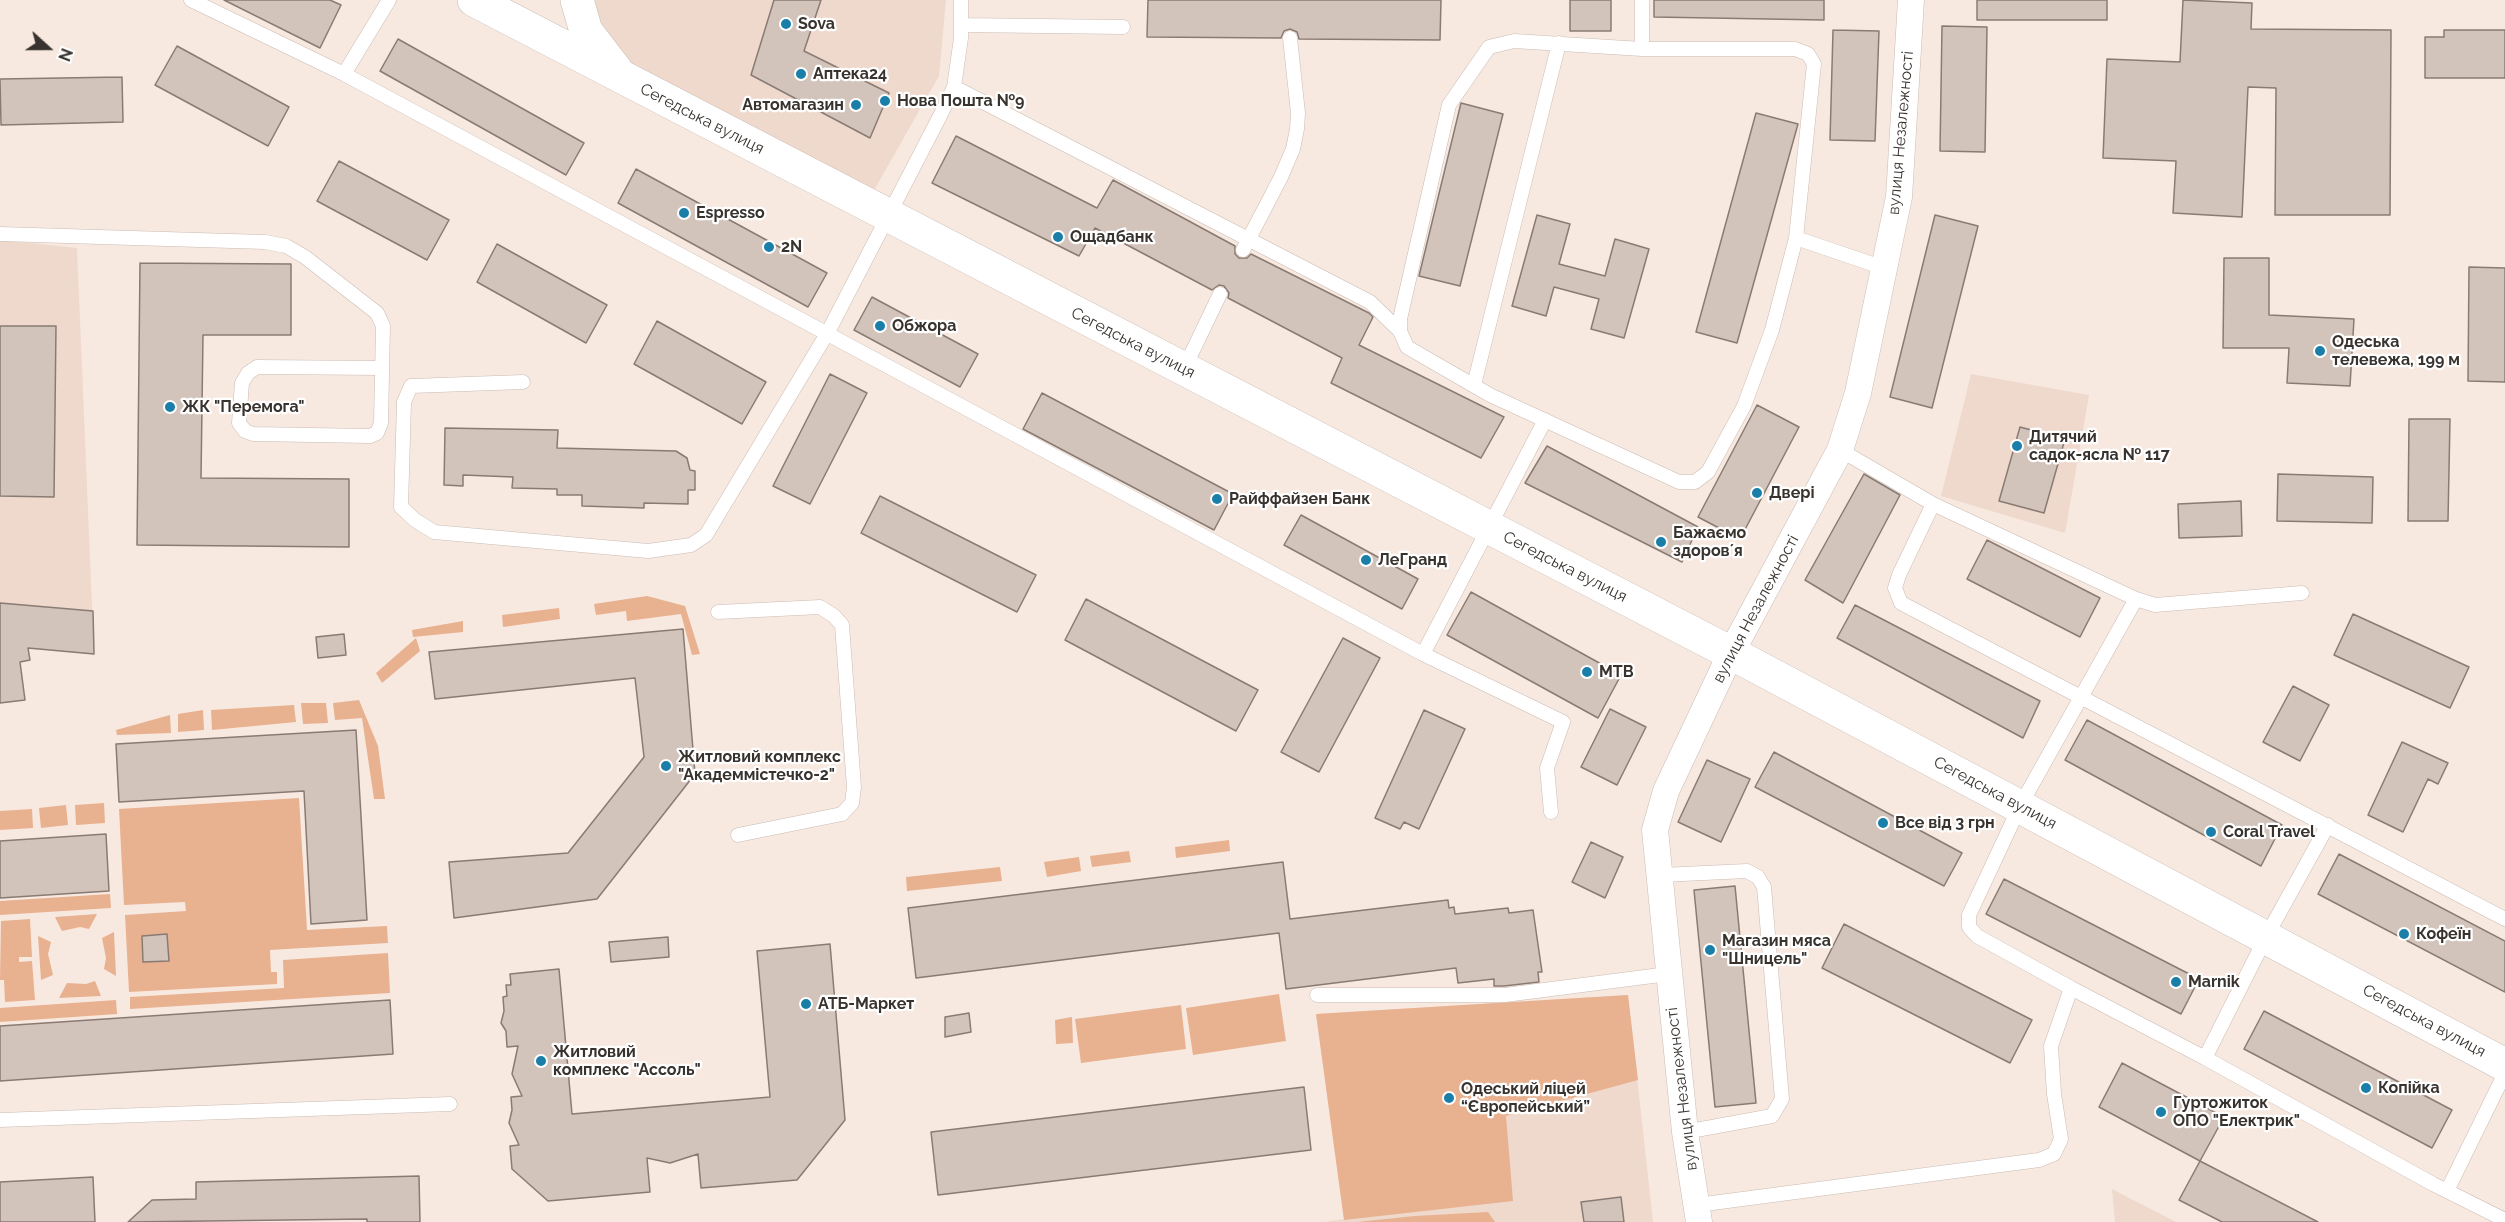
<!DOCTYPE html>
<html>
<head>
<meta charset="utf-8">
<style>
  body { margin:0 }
  #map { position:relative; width:2505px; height:1222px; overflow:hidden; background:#f8e9e0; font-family:Raleway,sans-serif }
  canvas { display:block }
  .north { position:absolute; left:18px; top:18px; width:60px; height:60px; -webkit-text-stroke:4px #fff; paint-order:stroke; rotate:111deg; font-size:16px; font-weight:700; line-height:24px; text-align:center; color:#38332f }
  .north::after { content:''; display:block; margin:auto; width:21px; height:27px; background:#38332f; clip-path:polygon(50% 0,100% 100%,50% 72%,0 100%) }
</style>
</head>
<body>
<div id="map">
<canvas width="2505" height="1222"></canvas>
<div class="north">N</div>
</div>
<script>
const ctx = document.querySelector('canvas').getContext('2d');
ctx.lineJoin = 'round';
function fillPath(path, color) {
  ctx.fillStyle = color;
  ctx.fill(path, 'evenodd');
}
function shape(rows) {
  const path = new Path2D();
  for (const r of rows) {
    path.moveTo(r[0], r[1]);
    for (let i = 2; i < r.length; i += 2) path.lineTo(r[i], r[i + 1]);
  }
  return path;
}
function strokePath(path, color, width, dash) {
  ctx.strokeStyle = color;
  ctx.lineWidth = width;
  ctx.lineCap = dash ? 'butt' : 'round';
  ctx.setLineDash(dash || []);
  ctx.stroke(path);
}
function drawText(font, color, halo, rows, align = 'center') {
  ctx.font = font + ' Raleway,sans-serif';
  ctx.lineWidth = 4.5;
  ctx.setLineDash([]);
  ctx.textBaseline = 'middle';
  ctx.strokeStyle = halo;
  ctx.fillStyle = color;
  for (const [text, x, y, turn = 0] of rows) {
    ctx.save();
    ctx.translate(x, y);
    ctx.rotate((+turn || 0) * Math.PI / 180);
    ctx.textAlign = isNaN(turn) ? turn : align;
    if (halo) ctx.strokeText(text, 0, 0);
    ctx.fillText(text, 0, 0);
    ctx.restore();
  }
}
const built = shape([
  [593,0,946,0,939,76,873,192,629,71,595,16],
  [0,240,77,248,94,654,56,651,54,641,0,639],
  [1971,374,2089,395,2065,533,1941,496],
  [1628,995,1653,1222,1324,1222,1344,1219,1316,1014],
  [2112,1189,2176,1222,2115,1222]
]);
const green = shape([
  [647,596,685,606,700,654,692,655,681,614,627,621,626,611,596,615,594,604],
  [559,608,560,619,503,627,502,615],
  [463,621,463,632,413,637,412,630],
  [416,638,420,651,382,683,376,673],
  [359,700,378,746,385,799,374,799,362,718,335,720,333,703],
  [301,703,326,703,328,723,303,724],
  [294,705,296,722,212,730,211,710],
  [203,710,204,730,178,732,178,714],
  [170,715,171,733,117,735,116,730],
  [299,798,307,930,387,926,388,943,270,950,271,972,277,972,277,984,129,992,125,915,186,911,185,902,124,905,119,809],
  [104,803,105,823,76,825,75,805],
  [66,805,68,825,41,828,39,808],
  [32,809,33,828,0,830,0,811],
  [1229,840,1230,851,1176,858,1175,847],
  [1129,851,1131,862,1092,867,1090,856],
  [1079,857,1081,871,1047,877,1044,862],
  [1000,867,1002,881,907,891,906,877],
  [110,894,111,908,0,915,0,901],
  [97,914,89,929,80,927,62,931,55,917],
  [30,919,32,957,19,957,19,962,32,961,35,1000,5,1002,4,980,0,980,1,921],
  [114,932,116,976,104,969,106,958,102,938],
  [38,936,51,942,48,954,53,975,41,980],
  [388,953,390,993,130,1009,130,997,284,988,283,960],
  [95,981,101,996,59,998,67,983,86,984],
  [1279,994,1286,1041,1193,1055,1186,1008],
  [1628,995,1638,1080,1506,1116,1513,1201,1344,1220,1316,1014],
  [116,1000,117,1014,0,1022,0,1008],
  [1181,1005,1186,1049,1081,1063,1075,1019],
  [1072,1017,1073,1043,1056,1044,1055,1020],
  [1488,1212,1495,1222,1357,1222,1415,1216]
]);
const building = shape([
  [224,0,330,0,341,5,320,48,224,0],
  [774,0,821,0,804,51,889,93,870,138,751,75,774,0],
  [1148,0,1441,0,1440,40,1299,39,1297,32,1290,29,1284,31,1281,38,1147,37,1148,0],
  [1570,0,1611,0,1611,31,1570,31,1570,0],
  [1654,0,1824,0,1824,20,1654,17,1654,0],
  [1977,0,2107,0,2107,20,1977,20,1977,0],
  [2183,0,2252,3,2251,29,2391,30,2390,215,2275,215,2276,88,2248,87,2242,217,2173,213,2176,161,2103,158,2107,59,2180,62,2183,0],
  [1942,26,1987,27,1985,152,1940,151,1942,26],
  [1833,30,1879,31,1875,141,1830,140,1833,30],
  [2444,30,2505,30,2505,78,2425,78,2425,37,2444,37,2444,30],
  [398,39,584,143,566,175,380,71,398,39],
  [177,46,289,107,268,146,155,85,177,46],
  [122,77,123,122,1,125,0,79,122,77],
  [1461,103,1503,114,1460,286,1419,276,1461,103],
  [1756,113,1798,124,1737,343,1696,332,1756,113],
  [956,136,1097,208,1113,180,1235,246,1235,254,1239,258,1247,258,1251,254,1369,313,1373,317,1359,345,1504,417,1481,458,1331,383,1342,358,1228,298,1229,293,1224,286,1219,285,1212,290,1095,228,1079,256,932,183,956,136],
  [339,161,449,220,427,260,317,201,339,161],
  [636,169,827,273,808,307,618,203,636,169],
  [1537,215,1570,224,1559,264,1605,276,1615,239,1649,249,1624,338,1591,329,1599,299,1554,287,1546,316,1512,306,1537,215],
  [1935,215,1978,226,1932,408,1890,397,1935,215],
  [497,244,607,305,586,343,477,282,497,244],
  [2224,258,2269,258,2269,315,2354,319,2350,386,2287,383,2289,348,2223,348,2224,258],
  [140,263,291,264,291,335,203,335,201,478,349,479,349,547,137,545,140,263],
  [2469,267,2505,268,2505,382,2468,381,2469,267],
  [872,297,978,354,960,387,854,330,872,297],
  [657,321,766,382,742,424,634,364,657,321],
  [0,326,56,326,54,497,0,496,0,326],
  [830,374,867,393,810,504,773,486,830,374],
  [1042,393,1233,494,1214,530,1023,429,1042,393],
  [1757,405,1799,427,1740,539,1698,517,1757,405],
  [2409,419,2450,419,2448,521,2408,521,2409,419],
  [2020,427,2065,439,2044,513,1999,501,2020,427],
  [445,428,558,430,557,448,676,451,687,458,690,470,695,471,695,490,688,490,688,504,644,503,644,508,582,506,582,495,557,495,557,489,512,488,513,477,463,475,463,486,444,485,445,428],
  [1547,446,1698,527,1682,562,1525,483,1547,446],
  [1864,474,1900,495,1843,603,1805,580,1864,474],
  [2278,474,2373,477,2372,523,2277,521,2278,474],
  [880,496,1036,575,1017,612,861,533,880,496],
  [2241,501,2242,536,2179,538,2178,504,2241,501],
  [1301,515,1418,579,1402,609,1284,545,1301,515],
  [1987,540,2100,598,2080,637,1967,579,1987,540],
  [1471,592,1621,675,1598,718,1447,635,1471,592],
  [1086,599,1258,690,1236,731,1065,640,1086,599],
  [0,603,93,611,94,654,28,648,30,660,20,662,25,700,0,703,0,603],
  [1855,605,2040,701,2023,738,1837,638,1855,605],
  [2353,614,2469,667,2450,708,2334,655,2353,614],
  [683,629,695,774,597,899,454,918,449,862,568,853,644,757,635,678,435,699,429,652,683,629],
  [344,634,346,655,318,658,316,637,344,634],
  [1343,638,1380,658,1319,772,1281,752,1343,638],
  [2293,686,2329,705,2300,761,2263,742,2293,686],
  [1610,709,1646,727,1617,785,1581,767,1610,709],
  [1424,710,1465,729,1419,829,1404,822,1400,829,1375,818,1424,710],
  [2087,720,2282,825,2261,866,2065,760,2087,720],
  [356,730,367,920,311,924,304,791,119,802,116,744,356,730],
  [2402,742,2448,763,2438,784,2428,779,2403,832,2368,815,2402,742],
  [1774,752,1962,853,1944,886,1755,787,1774,752],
  [1707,760,1750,779,1721,842,1678,822,1707,760],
  [106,834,109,891,0,898,0,841,106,834],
  [1591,842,1623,857,1605,898,1572,882,1591,842],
  [2339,854,2505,941,2505,992,2318,894,2339,854],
  [1283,862,1290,919,1448,900,1449,908,1454,907,1455,914,1508,908,1509,913,1533,910,1542,972,1538,972,1539,982,1504,986,1494,986,1494,979,1458,983,1456,968,1286,989,1279,933,916,978,908,908,1283,862],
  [2004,879,2199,979,2181,1014,1986,914,2004,879],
  [1735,886,1756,1103,1715,1107,1694,890,1735,886],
  [1844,924,2032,1020,2010,1063,1822,968,1844,924],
  [167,934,169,961,143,962,142,936,167,934],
  [668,937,669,957,611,962,609,942,668,937],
  [830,944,845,1120,797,1180,701,1188,698,1154,670,1163,647,1158,650,1192,548,1201,512,1169,510,1146,519,1145,509,1123,512,1110,511,1097,522,1096,512,1074,518,1046,507,1047,506,1031,501,1023,504,1011,503,997,507,996,506,985,511,985,510,974,559,969,572,1114,770,1097,757,951,830,944],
  [390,1000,393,1054,0,1081,0,1026,390,1000],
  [2264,1011,2452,1110,2432,1148,2244,1049,2264,1011],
  [969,1013,971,1032,945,1037,945,1017,969,1013],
  [2122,1063,2224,1117,2200,1161,2099,1107,2122,1063],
  [1304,1087,1311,1150,938,1195,931,1132,1304,1087],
  [2200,1161,2318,1222,2222,1222,2179,1200,2200,1161],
  [419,1176,420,1222,367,1222,367,1219,128,1222,152,1200,196,1199,196,1182,419,1176],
  [93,1177,95,1222,0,1222,0,1182,93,1177],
  [1621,1197,1624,1222,1584,1222,1581,1202,1621,1197]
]);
const service = shape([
  [191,0,344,74],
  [389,0,344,74,1423,654,1563,722,1547,768,1551,812],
  [1642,0,1642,49],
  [961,25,1123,27],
  [1514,41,1642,49,1795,49,1808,54,1814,64,1796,238,1772,330,1744,406,1708,472,1695,482,1679,482,1490,395,1407,347,1400,331,1400,319,1449,105,1489,47,1514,41],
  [954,87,1370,302,1400,331],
  [0,234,265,242,286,246,305,257,377,313,383,326,381,423,377,433,370,436,253,434,245,431,239,423,242,383,248,373,257,367,382,368],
  [1796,238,1884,268],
  [1243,250,1281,177,1293,149,1297,129,1298,113,1290,38],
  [1184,369,1220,294],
  [523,382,411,386,404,402,401,507,415,520,434,532,648,551,691,545,706,535,828,332,940,116,954,87,961,38,961,0],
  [1474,385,1559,43],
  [1840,450,1933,504,2136,599,2155,605,2302,593],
  [1933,504,1899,575,1895,588,1901,603,2505,919],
  [2136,599,2020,806,1969,915,1969,927,1977,936,2071,988,2205,1058,2433,1184,2505,1220],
  [718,612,820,607,834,616,842,625,854,787,852,803,842,814,738,835],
  [1423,654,1545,420],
  [1661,875,1747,871,1758,877,1764,887,1782,1099,1772,1116,1685,1132],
  [1317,995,1505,995,1668,974],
  [2205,1058,2266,937,2328,825],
  [0,1120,450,1104],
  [2447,1191,2505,1073],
  [1697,1205,2039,1160,2054,1154,2061,1139,2054,1094,2051,1046,2071,988]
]);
const minor = shape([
  [1699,1222,1685,1132,1655,830,1666,791,1731,653,1840,450,1858,393,1899,197,1911,0]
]);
const secondary = shape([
  [474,0,1731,653,2505,1065],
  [577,0,586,31,616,70]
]);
const markers = [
  [786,24,6,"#197fa9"],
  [801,74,6,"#197fa9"],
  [885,101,6,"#197fa9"],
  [856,105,6,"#197fa9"],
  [684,213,6,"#197fa9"],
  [1058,237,6,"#197fa9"],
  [769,247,6,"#197fa9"],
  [880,326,6,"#197fa9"],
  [2320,351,6,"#197fa9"],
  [170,407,6,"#197fa9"],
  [2017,446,6,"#197fa9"],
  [1757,493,6,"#197fa9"],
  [1217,499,6,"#197fa9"],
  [1661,542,6,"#197fa9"],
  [1366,560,6,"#197fa9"],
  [1587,672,6,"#197fa9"],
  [666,766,6,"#197fa9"],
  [1883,823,6,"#197fa9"],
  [2211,832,6,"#197fa9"],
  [2404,934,6,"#197fa9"],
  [1710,950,6,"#197fa9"],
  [2176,982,6,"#197fa9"],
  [806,1004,6,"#197fa9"],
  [541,1061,6,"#197fa9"],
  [2366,1088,6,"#197fa9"],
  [1449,1098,6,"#197fa9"],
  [2161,1112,6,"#197fa9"]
];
const poiNames = [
  ["Sova",798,24],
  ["Аптека24",813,74],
  ["Нова Пошта №9",897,101],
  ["Автомагазин",844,105,"right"],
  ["Espresso",696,213],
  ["Ощадбанк",1070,237],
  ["2N",781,247],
  ["Обжора",892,326],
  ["Одеська",2332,342],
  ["телевежа, 199 м",2332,360],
  ["ЖК \"Перемога\"",182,407],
  ["Дитячий",2029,437],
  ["садок-ясла № 117",2029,455],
  ["Двері",1769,493],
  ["Райффайзен Банк",1229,499],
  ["Бажаємо",1673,533],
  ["здоровʼя",1673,551],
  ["ЛеГранд",1378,560],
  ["МТВ",1599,672],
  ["Житловий комплекс",678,757],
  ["\"Академмістечко-2\"",678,775],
  ["Все від 3 грн",1895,823],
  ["Coral Travel",2223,832],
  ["Кофеїн",2416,934],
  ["Магазин мяса",1722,941],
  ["\"Шницель\"",1722,959],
  ["Marnik",2188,982],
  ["АТБ-Маркет",818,1004],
  ["Житловий",553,1052],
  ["комплекс \"Ассоль\"",553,1070],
  ["Копійка",2378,1088],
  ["Одеський ліцей",1461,1089],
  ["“Європейський”",1461,1107],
  ["Гуртожиток",2173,1103],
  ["ОПО \"Електрик\"",2173,1121]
];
const streetNames = [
  ["Сегедська вулиця",702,119,27],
  ["вулиця Незалежності",1901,133,-85],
  ["Сегедська вулиця",1133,343,27],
  ["Сегедська вулиця",1565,567,27],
  ["вулиця Незалежності",1756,609,-62],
  ["Сегедська вулиця",1995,793,28],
  ["Сегедська вулиця",2424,1021,28],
  ["вулиця Незалежності",1682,1089,-97]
];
fillPath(built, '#eed9cc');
fillPath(green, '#e8b190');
fillPath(building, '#d2c3bb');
strokePath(building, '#897b73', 1.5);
strokePath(service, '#cabbb3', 15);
strokePath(minor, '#cabbb3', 27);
strokePath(secondary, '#cabbb3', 34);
strokePath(service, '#fff', 14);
strokePath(minor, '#fff', 26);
strokePath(secondary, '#fff', 33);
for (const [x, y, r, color] of markers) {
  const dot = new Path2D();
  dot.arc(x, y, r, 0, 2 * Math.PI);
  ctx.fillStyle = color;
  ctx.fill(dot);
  strokePath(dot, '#fff', 2);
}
drawText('bold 16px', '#38332f', '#fff', poiNames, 'left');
drawText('16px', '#38332f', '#fff', streetNames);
</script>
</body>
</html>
